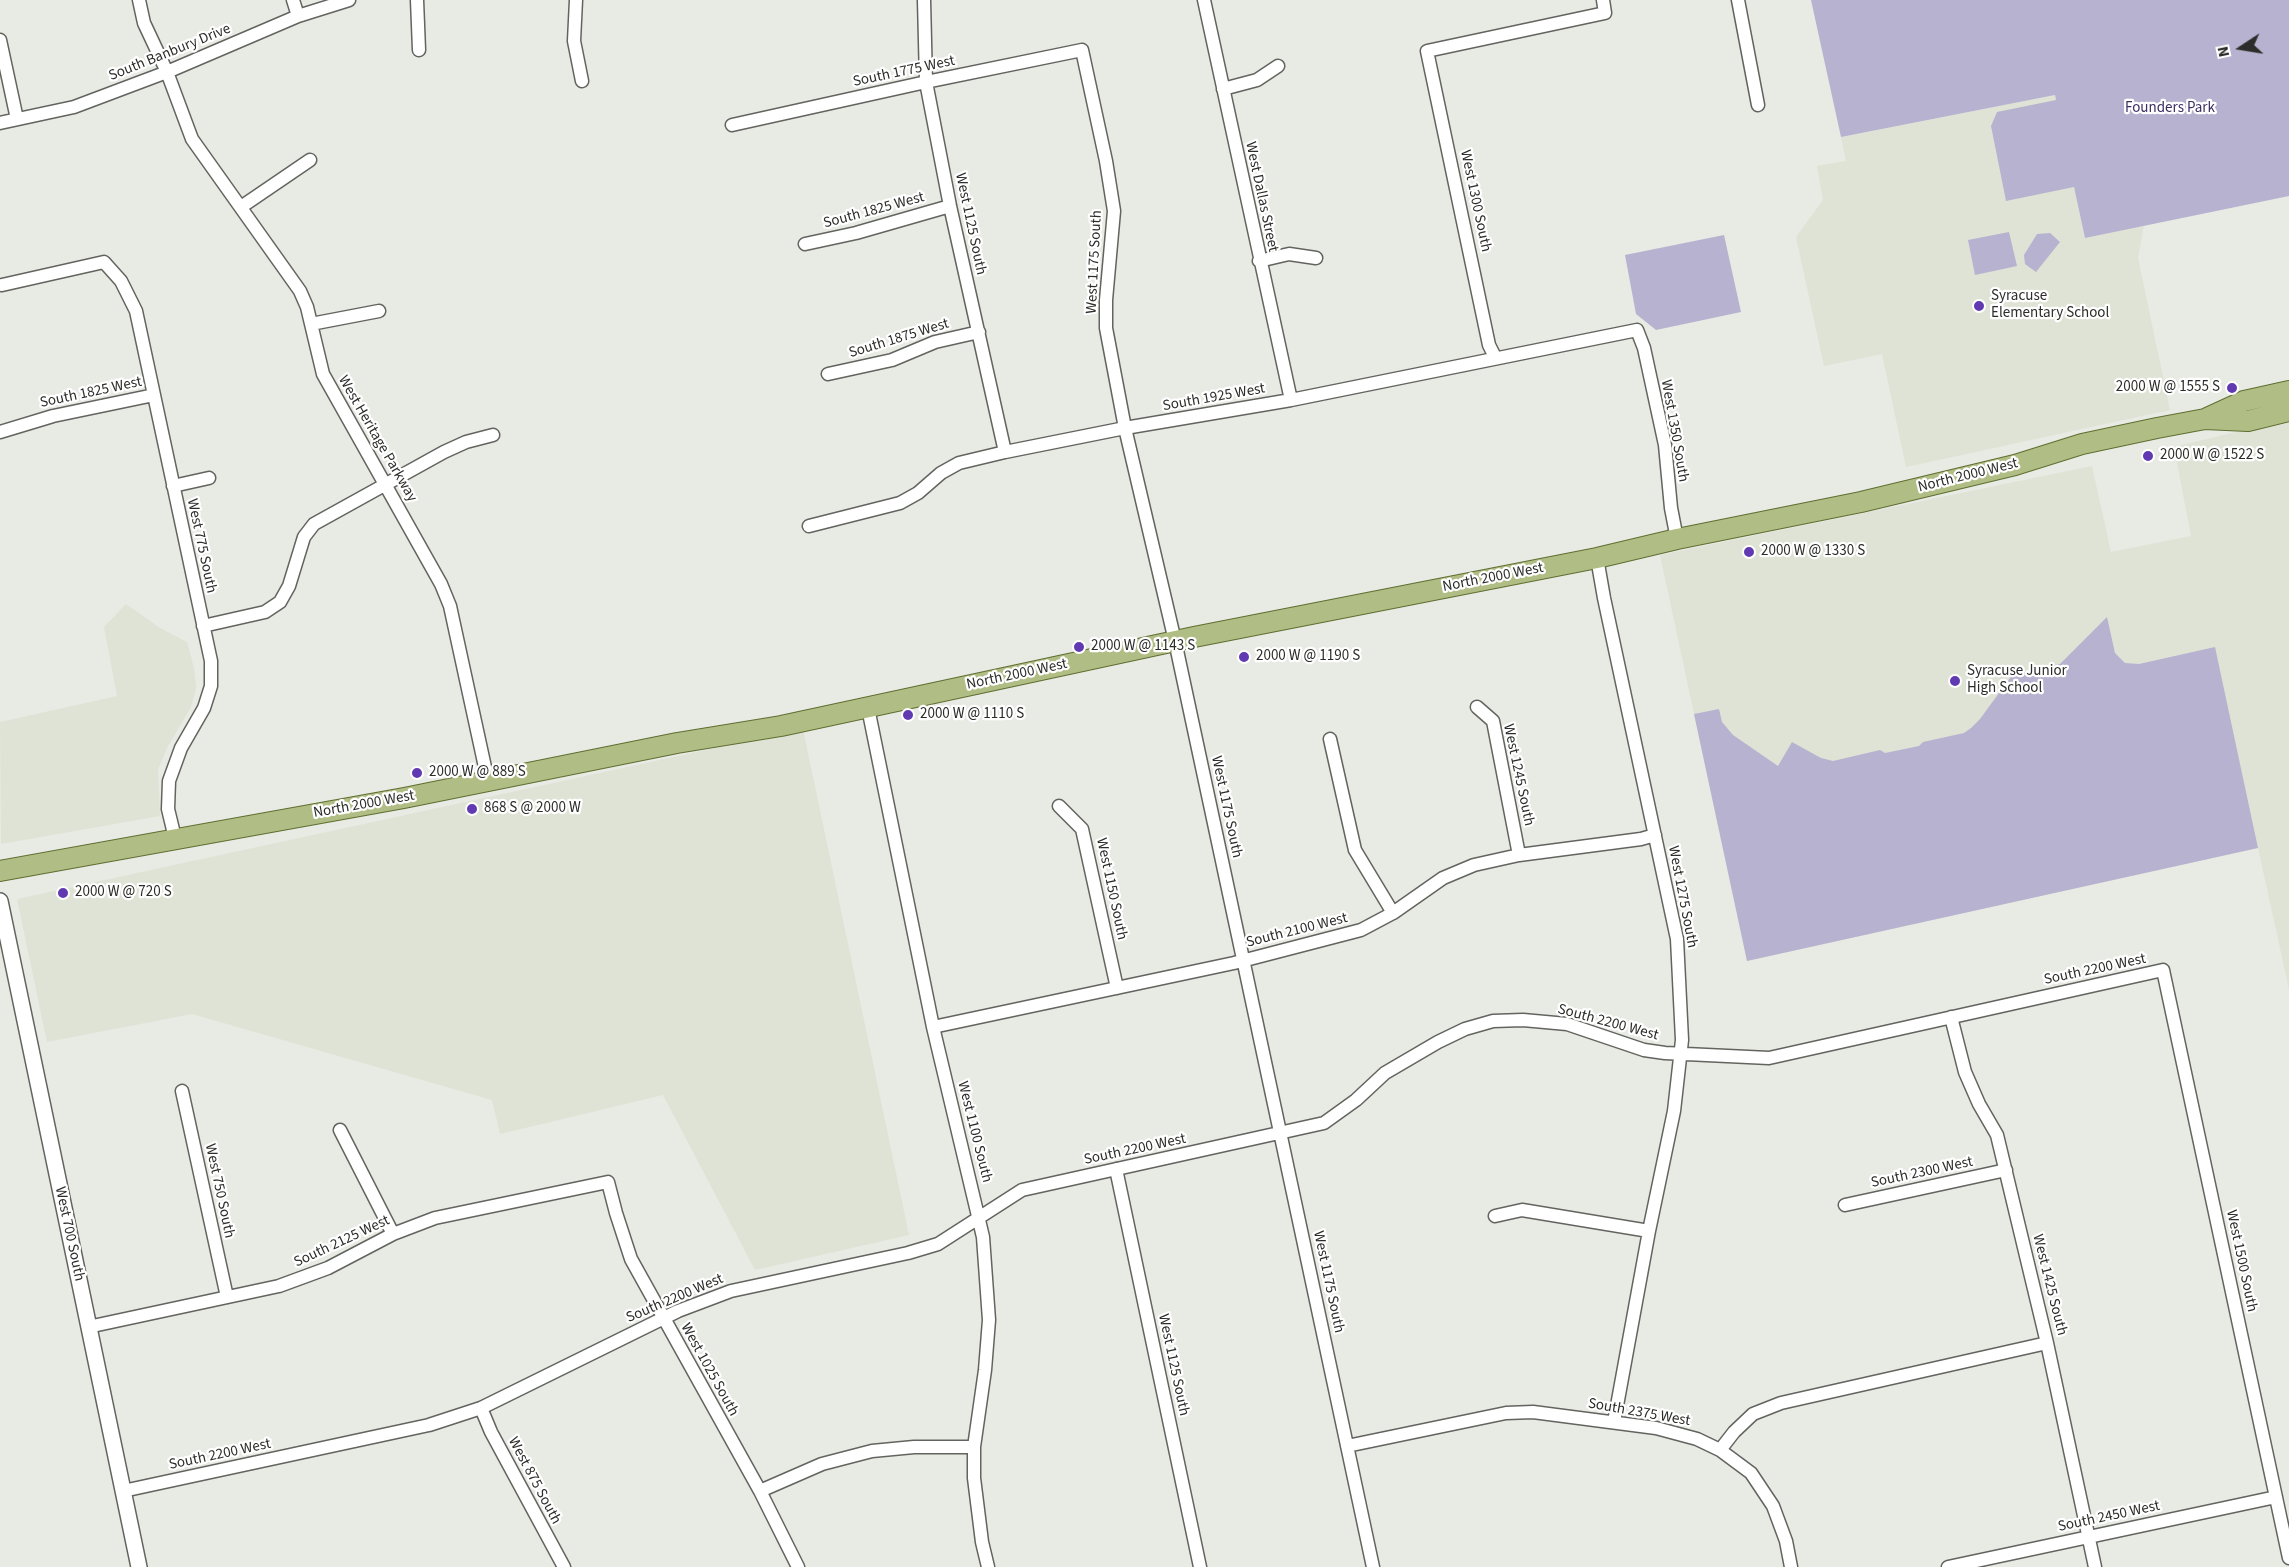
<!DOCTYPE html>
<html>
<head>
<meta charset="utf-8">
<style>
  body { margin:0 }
  #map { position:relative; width:2289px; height:1567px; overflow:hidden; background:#e8eae4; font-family:"Source Sans 3",sans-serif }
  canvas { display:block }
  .north { position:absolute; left:2211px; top:18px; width:60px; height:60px; -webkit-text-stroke:4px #fff; paint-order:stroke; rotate:258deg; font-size:16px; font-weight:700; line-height:24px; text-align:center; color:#2c2d2a }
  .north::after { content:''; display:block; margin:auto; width:21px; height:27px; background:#2c2d2a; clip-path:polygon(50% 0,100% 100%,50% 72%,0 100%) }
</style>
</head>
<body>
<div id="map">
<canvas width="2289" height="1567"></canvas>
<div class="north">N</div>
</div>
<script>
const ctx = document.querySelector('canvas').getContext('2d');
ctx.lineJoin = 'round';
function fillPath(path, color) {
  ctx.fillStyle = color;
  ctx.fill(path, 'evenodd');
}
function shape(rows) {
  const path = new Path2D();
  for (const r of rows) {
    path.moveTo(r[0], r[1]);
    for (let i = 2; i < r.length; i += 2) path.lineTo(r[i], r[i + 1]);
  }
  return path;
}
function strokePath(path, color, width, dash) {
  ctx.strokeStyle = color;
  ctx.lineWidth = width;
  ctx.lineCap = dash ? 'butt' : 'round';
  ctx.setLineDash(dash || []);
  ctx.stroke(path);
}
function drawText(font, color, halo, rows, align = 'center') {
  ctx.font = font + ' "Source Sans 3",sans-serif';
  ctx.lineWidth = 4.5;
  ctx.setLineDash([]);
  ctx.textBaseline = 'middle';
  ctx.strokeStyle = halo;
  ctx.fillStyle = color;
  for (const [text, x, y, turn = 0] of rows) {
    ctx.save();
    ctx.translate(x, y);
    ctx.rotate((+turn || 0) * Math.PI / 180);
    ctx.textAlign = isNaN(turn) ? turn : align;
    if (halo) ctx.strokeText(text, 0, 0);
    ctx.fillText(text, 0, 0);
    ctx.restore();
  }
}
const built = shape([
  [2055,95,2085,238,2144,225,2138,258,2170,410,1906,467,1882,354,1824,366,1796,237,1823,200,1817,166,1846,161,1841,137],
  [2289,419,2289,989,2258,848,1747,961,1660,555,2092,466,2111,552,2191,536,2174,447],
  [126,604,160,628,187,642,194,668,196,688,191,707,167,748,158,769,160,816,1,844,0,722,117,696,104,627],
  [803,729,909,1235,755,1270,663,1095,500,1134,492,1100,192,1014,47,1042,17,899]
]);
const green = shape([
  [1811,0,2289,0,2289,196,2085,238,2074,187,2006,201,1991,126,1997,112,2056,100,2055,95,1841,137],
  [2009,232,2017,266,1975,275,1968,240],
  [2050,233,2060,242,2036,272,2025,264,2024,255,2037,234],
  [1724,235,1741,312,1656,330,1636,314,1625,255],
  [2107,617,2115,653,2125,663,2139,664,2215,647,2258,848,1747,961,1694,714,1719,709,1722,722,1733,735,1778,766,1792,742,1821,758,1833,761,1880,750,1885,753,1919,746,1923,742,1964,733,1971,728,1980,719,2010,678,2019,673,2060,664]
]);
const minor = shape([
  [139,0,144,23,167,72,192,139,300,291,307,307,323,374,441,584,450,606,488,781],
  [293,0,298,16],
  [417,0,419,50],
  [576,0,574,41,582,81],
  [924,0,926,82,950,206,1005,452],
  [1204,0,1291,400],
  [1738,0,1758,105],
  [0,40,17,119],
  [1223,89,1257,80,1278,66],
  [0,123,74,107,167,72,298,16,349,0],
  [732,125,926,82,1082,50,1106,161,1114,211,1106,300,1106,328,1125,428,1175,641,1373,1567],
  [241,207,310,160],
  [805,244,856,233,950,206],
  [1259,261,1289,254,1316,258],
  [2,285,104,262,121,281,136,311,211,661,211,686,204,708,181,748,169,781,168,809,175,838],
  [311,324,379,311],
  [1495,357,1489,345,1427,51,1605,13,1603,0],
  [828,374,892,360,935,342,979,332],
  [0,432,53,416,154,395],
  [173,486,209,478],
  [809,526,900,503,918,493,941,473,959,463,1005,452,1125,428,1291,400,1637,330,1644,348,1665,445,1671,508,1677,539],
  [1597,558,1604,598,1677,939,1682,1040,1674,1111,1649,1231,1614,1422],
  [203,626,265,612,280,602,289,586,304,537,314,524,444,452,466,442,493,435],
  [1477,707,1493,721,1519,855],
  [868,708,933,1027,983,1237,989,1320,985,1370,974,1447,974,1478,982,1542,988,1567],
  [1330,739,1355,850,1393,913],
  [1059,806,1082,829,1117,988],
  [1951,1017,1965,1072,1979,1104,1997,1135,2047,1343,2095,1567],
  [933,1027,1234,963,1361,930,1393,913,1443,878,1474,865,1519,855,1641,839,1655,835],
  [182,1091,227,1297],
  [340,1130,393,1234],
  [1116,1169,1200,1567],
  [1845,1205,2006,1170],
  [1495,1216,1522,1210,1649,1231],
  [88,1327,279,1286,328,1268,393,1234,435,1218,608,1182,616,1213,631,1259,760,1491,798,1567],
  [481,1408,491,1432,564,1567],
  [1347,1446,1506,1413,1533,1412,1656,1428,1697,1439,1720,1450,1751,1473,1773,1506,1786,1541,1791,1567],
  [1720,1450,1734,1432,1753,1414,1781,1403,2047,1343],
  [123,1491,429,1425,481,1408,678,1311,731,1291,908,1253,938,1244,1022,1190,1324,1123,1356,1100,1385,1073,1438,1042,1465,1029,1493,1021,1523,1020,1567,1024,1644,1050,1665,1053,1769,1058,2163,970,2289,1558],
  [760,1491,822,1464,872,1451,914,1447,974,1447],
  [1948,1567,2276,1497]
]);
const tertiary = shape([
  [0,901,139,1567]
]);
const primary = shape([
  [2207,418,2244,401,2289,391],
  [0,871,404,798,677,743,781,726,1194,637,1597,558,1677,539,1861,502,2015,465,2082,444,2157,428,2205,419,2248,421,2289,411]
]);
const markers = [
  [1979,306,6,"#613ab2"],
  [2232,388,6,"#613ab2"],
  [2148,456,6,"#613ab2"],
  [1749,552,6,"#613ab2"],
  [1079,647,6,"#613ab2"],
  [1244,657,6,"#613ab2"],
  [1955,681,6,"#613ab2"],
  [908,715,6,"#613ab2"],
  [417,773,6,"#613ab2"],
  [472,809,6,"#613ab2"],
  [63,893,6,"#613ab2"]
];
const streetNames = [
  ["South Banbury Drive",170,53,-22],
  ["South 1775 West",904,72,-12],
  ["West Dallas Street",1261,197,78],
  ["West 1300 South",1475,201,78],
  ["South 1825 West",874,211,-15],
  ["West 1125 South",970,224,78],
  ["West 1175 South",1095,262,-87],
  ["South 1875 West",899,339,-17],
  ["South 1825 West",91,393,-12],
  ["South 1925 West",1214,398,-10],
  ["West 1350 South",1674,431,80],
  ["West Heritage Parkway",377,439,60],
  ["North 2000 West",1968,476,-14],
  ["West 775 South",201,546,78],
  ["North 2000 West",1493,578,-11],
  ["North 2000 West",1017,675,-12],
  ["West 1245 South",1518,775,78],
  ["North 2000 West",364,805,-10],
  ["West 1175 South",1226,807,78],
  ["West 1150 South",1111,889,78],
  ["West 1275 South",1682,897,79],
  ["South 2100 West",1297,931,-14],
  ["South 2200 West",2095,970,-12],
  ["South 2200 West",1608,1023,15],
  ["West 1100 South",974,1132,76],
  ["South 2200 West",1135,1150,-12],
  ["South 2300 West",1922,1173,-12],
  ["West 750 South",219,1191,78],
  ["West 700 South",69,1234,78],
  ["South 2125 West",342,1242,-25],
  ["West 1500 South",2241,1261,78],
  ["West 1175 South",1328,1282,78],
  ["West 1425 South",2049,1285,76],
  ["South 2200 West",675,1299,-23],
  ["West 1125 South",1173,1365,78],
  ["West 1025 South",709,1370,61],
  ["South 2375 West",1639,1413,10],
  ["South 2200 West",220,1455,-12],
  ["West 875 South",534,1481,62],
  ["South 2450 West",2109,1517,-12]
];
const parkNames = [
  ["Founders Park",2170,109]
];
const poiNames = [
  ["Syracuse",1991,297],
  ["Elementary School",1991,314],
  ["2000 W @ 1555 S",2220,388,"right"],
  ["2000 W @ 1522 S",2160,456],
  ["2000 W @ 1330 S",1761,552],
  ["2000 W @ 1143 S",1091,647],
  ["2000 W @ 1190 S",1256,657],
  ["Syracuse Junior",1967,672],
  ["High School",1967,689],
  ["2000 W @ 1110 S",920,715],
  ["2000 W @ 889 S",429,773],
  ["868 S @ 2000 W",484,809],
  ["2000 W @ 720 S",75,893]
];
fillPath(built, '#dfe3d5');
fillPath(green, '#b7b2d0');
strokePath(minor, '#63645f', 15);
strokePath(tertiary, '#63645f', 18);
strokePath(primary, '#5f6e30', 22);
strokePath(minor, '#fff', 12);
strokePath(tertiary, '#fff', 15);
strokePath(primary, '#b0bd85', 20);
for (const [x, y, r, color] of markers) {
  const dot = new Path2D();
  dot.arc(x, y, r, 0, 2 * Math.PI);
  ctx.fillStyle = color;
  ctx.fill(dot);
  strokePath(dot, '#fff', 2);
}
drawText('15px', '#2c2d2a', '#fff', streetNames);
drawText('15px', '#3b2e62', '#fff', parkNames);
drawText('15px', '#2c2d2a', '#fff', poiNames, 'left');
</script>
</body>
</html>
